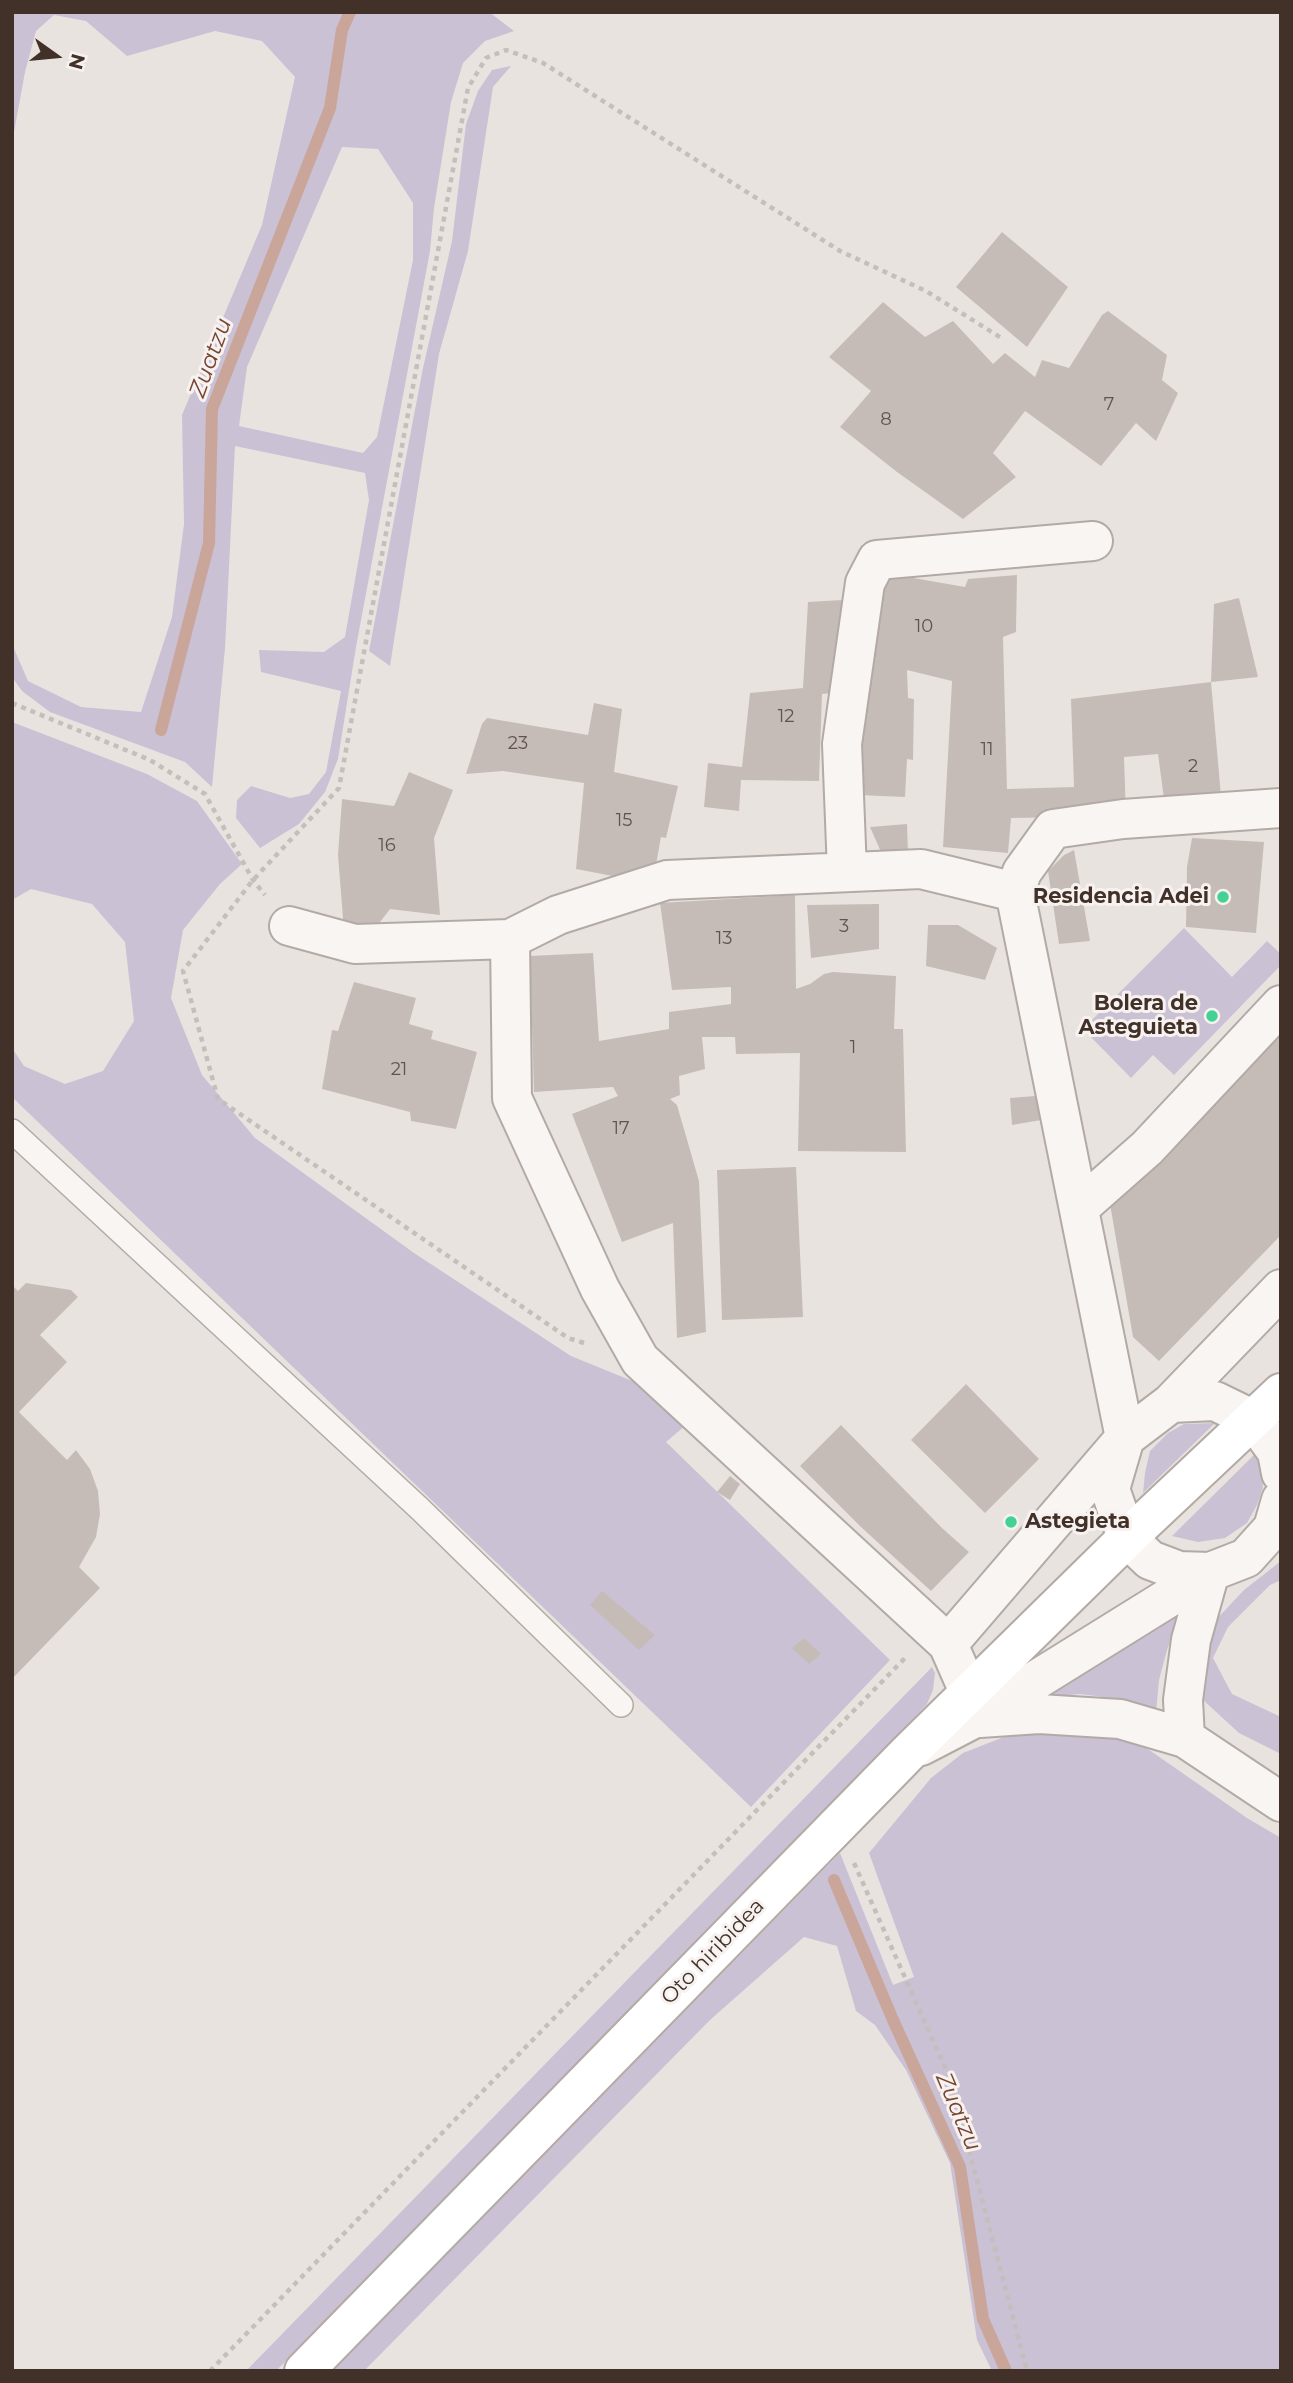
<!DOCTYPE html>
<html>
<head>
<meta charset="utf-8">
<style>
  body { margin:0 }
  #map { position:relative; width:1293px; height:2383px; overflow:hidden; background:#e9e3e0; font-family:Montserrat,sans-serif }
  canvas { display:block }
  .frame { position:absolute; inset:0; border:14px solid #413128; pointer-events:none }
  .north { position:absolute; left:21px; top:21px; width:70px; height:70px; -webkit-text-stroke:5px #f7f2f0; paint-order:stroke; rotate:105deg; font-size:19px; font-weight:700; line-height:28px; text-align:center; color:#413128 }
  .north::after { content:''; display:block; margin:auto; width:24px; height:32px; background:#413128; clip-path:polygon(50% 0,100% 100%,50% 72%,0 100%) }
</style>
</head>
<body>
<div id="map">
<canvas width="1293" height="2383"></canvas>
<div class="frame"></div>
<div class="north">N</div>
</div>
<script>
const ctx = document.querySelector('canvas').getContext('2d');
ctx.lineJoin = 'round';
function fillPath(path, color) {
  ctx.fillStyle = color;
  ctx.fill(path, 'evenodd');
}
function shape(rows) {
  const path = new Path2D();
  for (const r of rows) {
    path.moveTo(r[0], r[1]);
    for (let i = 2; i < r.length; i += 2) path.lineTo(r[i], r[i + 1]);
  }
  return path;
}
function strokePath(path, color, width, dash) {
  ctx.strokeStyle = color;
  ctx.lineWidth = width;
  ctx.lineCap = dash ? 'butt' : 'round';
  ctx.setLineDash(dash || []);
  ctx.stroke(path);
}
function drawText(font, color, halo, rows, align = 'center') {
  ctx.font = font + ' Montserrat,sans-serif';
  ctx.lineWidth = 6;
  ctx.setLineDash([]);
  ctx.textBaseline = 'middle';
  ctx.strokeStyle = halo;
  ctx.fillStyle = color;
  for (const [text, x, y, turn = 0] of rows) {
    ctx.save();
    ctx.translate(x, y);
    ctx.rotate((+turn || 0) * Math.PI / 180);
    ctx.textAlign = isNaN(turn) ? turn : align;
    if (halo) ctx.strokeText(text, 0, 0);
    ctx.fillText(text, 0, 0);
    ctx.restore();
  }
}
const green = shape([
  [12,12,489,12,514,31,485,41,463,63,451,102,434,208,430,251,356,647,338,759,325,792,299,824,260,848,236,818,237,800,251,786,290,798,309,794,326,772,341,691,261,672,259,650,324,652,345,637,369,500,365,473,235,446,225,648,212,787,185,762,50,712,22,691,12,677,12,644,28,681,81,707,141,712,172,617,184,524,182,415,262,225,295,77,262,41,215,31,127,56,86,21,54,15,36,31,25,72,12,143],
  [342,147,378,149,413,203,413,260,377,437,363,453,239,426,247,367],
  [511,66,493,87,468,251,439,354,390,666,369,651,423,368,452,241,466,124,478,91,492,70],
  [12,722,147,774,197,801,242,864,220,884,183,930,171,998,202,1075,255,1138,414,1253,571,1356,652,1389,686,1425,666,1442,890,1660,751,1807,12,1097,12,1048,24,1066,65,1084,103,1071,134,1021,125,942,92,904,31,889,12,900],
  [1184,928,1232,977,1267,941,1281,954,1281,965,1174,1075,1153,1055,1131,1078,1083,1029],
  [1215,1423,1143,1493,1145,1473,1150,1451,1168,1433,1184,1424],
  [1256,1453,1261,1465,1263,1487,1257,1505,1247,1523,1225,1538,1198,1542,1172,1536],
  [1281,1561,1281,1580,1270,1585,1228,1627,1213,1658,1232,1694,1281,1717,1281,1754,1239,1733,1202,1699,1212,1624,1244,1590],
  [1186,1601,1167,1650,1159,1680,1156,1713,1111,1698,1080,1694,1045,1697],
  [932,1667,935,1673,933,1690,927,1704,909,1723,276,2371,246,2371],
  [1093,1727,1145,1747,1247,1818,1281,1838,1281,2371,992,2371,977,2340,950,2163,906,2070,875,2025,856,2011,837,1946,804,1937,710,2020,364,2371,332,2371,840,1853,893,1985,914,1977,869,1853,931,1778,963,1753,1024,1729]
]);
const stream = shape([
  [161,730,209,543,212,409,330,108,342,30,350,12],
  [834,1880,893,2020,960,2167,983,2319,1006,2371]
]);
const building = shape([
  [1002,232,1068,287,1027,347,956,287],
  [883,302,925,337,953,321,993,364,1005,353,1035,377,1042,360,1069,368,1102,315,1108,311,1167,355,1162,380,1178,393,1156,441,1136,423,1101,466,1025,411,993,453,1016,477,963,519,897,472,840,427,871,391,829,357],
  [885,573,965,587,968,579,1017,575,1016,632,1003,637,1007,789,1074,787,1071,699,1211,682,1222,808,1166,814,1158,754,1124,757,1126,816,1011,818,1008,853,943,847,952,681,907,670,908,698,914,699,913,760,907,759,905,797,858,795,857,753],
  [1239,598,1258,677,1211,682,1214,604],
  [842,600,832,693,822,694,819,781,741,780,739,811,704,807,708,763,742,767,750,693,803,688,808,602],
  [594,703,622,709,614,772,678,786,666,838,661,837,653,881,644,882,576,869,584,783,503,771,466,774,482,724,487,718,588,735],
  [409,772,453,790,434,838,440,915,390,909,374,930,344,931,338,855,342,799,394,806],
  [907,824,908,853,885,861,870,827],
  [1192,838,1264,842,1256,933,1186,927,1187,867],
  [1074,850,1090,941,1059,944,1048,871,1064,855],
  [795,895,796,989,810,984,824,974,833,972,896,976,894,1029,903,1029,906,1152,798,1151,800,1053,736,1054,735,1037,702,1037,705,1069,679,1076,680,1095,670,1099,677,1105,699,1181,706,1332,677,1338,673,1223,622,1242,572,1114,618,1096,613,1087,534,1092,530,956,593,953,599,1041,669,1029,669,1012,731,1004,731,987,672,990,660,903],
  [879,904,879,949,811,958,807,905],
  [928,925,958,925,997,948,985,980,926,966],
  [354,982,416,998,409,1024,433,1031,431,1039,477,1052,456,1129,411,1121,410,1112,322,1089,332,1030,338,1031],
  [1281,1021,1281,1235,1159,1361,1133,1337,1110,1204],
  [1035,1096,1041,1120,1012,1125,1010,1098],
  [796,1167,803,1317,722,1320,717,1170],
  [26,1283,71,1290,78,1297,40,1335,67,1362,19,1412,67,1460,76,1450,90,1469,98,1491,100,1514,96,1537,79,1567,100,1588,12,1679,12,1285,18,1291],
  [966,1384,1039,1459,985,1513,911,1440],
  [841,1425,942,1528,969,1552,931,1591,861,1527,800,1466],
  [730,1476,740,1484,730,1500,717,1492],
  [602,1591,655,1635,639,1650,590,1605],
  [804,1638,821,1654,809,1664,792,1648]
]);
const path = shape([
  [12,703,150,760,205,794,253,880,265,895],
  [584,1343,568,1338,218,1099,183,971,253,880,339,788,468,88,486,58,506,50,543,63,840,251,926,291,1003,339],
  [854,1863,951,2081,1027,2371],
  [210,2371,907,1656]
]);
const lane = shape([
  [12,1131,420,1509,621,1705]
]);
const street = shape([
  [1281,808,1123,819,1053,829,1022,872,1015,892,1125,1438,1110,1489,1127,1538,1150,1560,1179,1571,1210,1572,1246,1558,1273,1528,1281,1500],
  [847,872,842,744,865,583,877,560,1093,541],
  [289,926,355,944,510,939,558,915,667,880,921,869,1015,892],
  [510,939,512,1098,600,1289,640,1360,948,1644,969,1692],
  [1079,1208,1147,1148,1281,1005],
  [1171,1403,1215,1401,1254,1420,1277,1452,1281,1473],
  [948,1644,1125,1438,1171,1403,1281,1289],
  [980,1718,1039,1714,1120,1719,1185,1738,1281,1802],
  [1185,1738,1183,1700,1191,1640,1210,1572],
  [921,1746,975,1718,1210,1572]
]);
const secondary = shape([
  [304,2371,908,1753,1127,1538,1281,1393]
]);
const markers = [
  [1223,897,7,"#42d293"],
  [1212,1016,7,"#42d293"],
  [1011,1522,7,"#42d293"]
];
const numberNames = [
  ["7",1109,405],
  ["8",886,420],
  ["10",924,627],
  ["12",786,717],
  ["23",518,744],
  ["11",987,750],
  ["2",1193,767],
  ["15",624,821],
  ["16",387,846],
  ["3",844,927],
  ["13",724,939],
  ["1",853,1048],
  ["21",399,1070],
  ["17",621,1129]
];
const poiNames = [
  ["Residencia Adei",1209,897],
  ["Bolera de",1198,1004],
  ["Asteguieta",1198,1028],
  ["Astegieta",1025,1522,"left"]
];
const streetNames = [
  ["Oto hiribidea",713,1952,-46]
];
const waterNames = [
  ["Zuatzu",211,358,-70],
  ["Zuatzu",958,2112,67]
];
fillPath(green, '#cac1d4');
strokePath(stream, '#caa59a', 12);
fillPath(building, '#c6bcb7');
strokePath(lane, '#b3aaa5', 26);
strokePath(street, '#b3aaa5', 42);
strokePath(secondary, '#b3aaa5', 42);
strokePath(path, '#c5beba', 4.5, [5, 5]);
strokePath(lane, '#f8f5f3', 23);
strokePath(street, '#f8f5f3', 38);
strokePath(secondary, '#fff', 38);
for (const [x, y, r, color] of markers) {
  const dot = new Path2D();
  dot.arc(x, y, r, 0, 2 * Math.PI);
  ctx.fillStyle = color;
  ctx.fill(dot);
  strokePath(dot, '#f7f2f0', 2.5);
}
drawText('18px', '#62544c', null, numberNames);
drawText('bold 21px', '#413128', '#f7f2f0', poiNames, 'right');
drawText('21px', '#413128', '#f7f2f0', streetNames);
drawText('italic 23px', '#774431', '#f7f2f0', waterNames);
</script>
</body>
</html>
